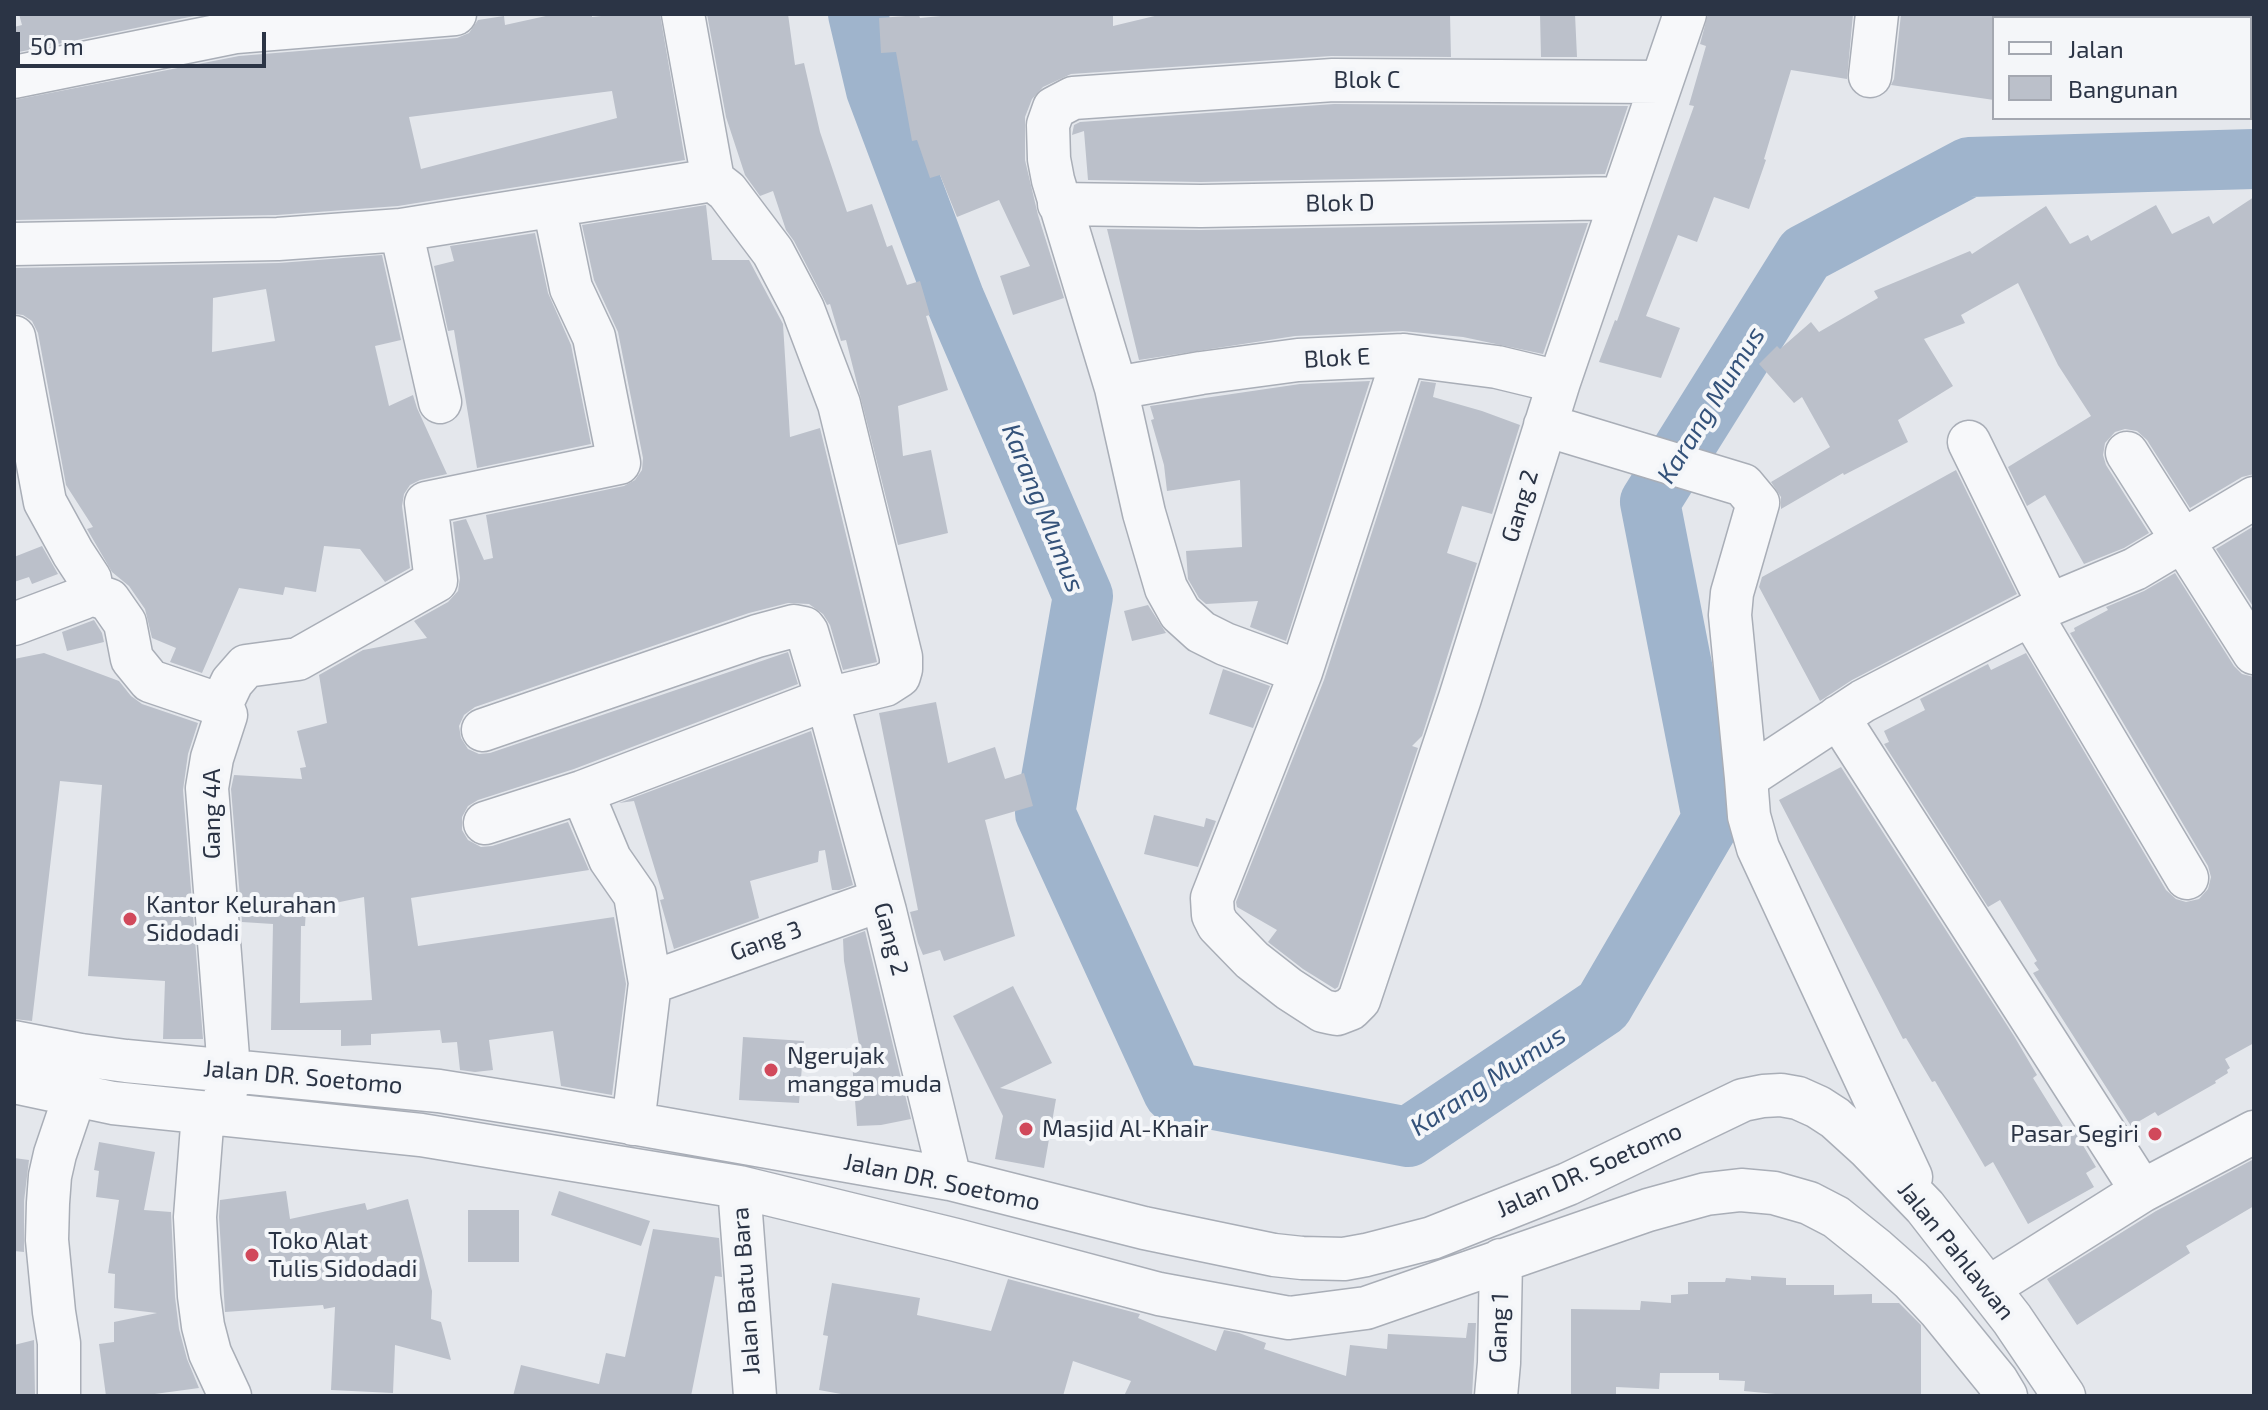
<!DOCTYPE html>
<html>
<head>
<meta charset="utf-8">
<style>
  body { margin:0 }
  #map { position:relative; width:2268px; height:1410px; overflow:hidden; background:#e4e7ec; font-family:"Exo 2",sans-serif }
  canvas { display:block }
  .frame { position:absolute; inset:0; border:16px solid #2b3445; pointer-events:none }
  .legend { position:absolute; left:1992px; top:16px; width:260px; height:104px; box-sizing:border-box; background:#f4f6f9; border:2px solid #a4a8b1; margin:0; padding:10px 14px; list-style:none; font-size:24px; color:#2b3445 }
  .legend li { display:flex; align-items:center; gap:16px; height:40px }
  .legend b { width:40px; border:2px solid #a4a8b1 }
  .scale { position:absolute; left:16px; top:32px; width:250px; height:36px; box-sizing:border-box; border:4px solid #2b3445; border-top:0; padding-left:10px; font-size:24px; line-height:28px; white-space:nowrap; color:#2b3445; -webkit-text-stroke:6px #f4f6f9; paint-order:stroke }
</style>
</head>
<body>
<div id="map">
<canvas width="2268" height="1410"></canvas>
<div class="frame"></div>
<ul class="legend">
<li><b style="height:10px;background:#f7f8fa"></b>Jalan</li>
<li><b style="height:22px;background:#bbc0ca"></b>Bangunan</li>
</ul>
<div class="scale">50 m</div>
</div>
<script>
const ctx = document.querySelector('canvas').getContext('2d');
ctx.lineJoin = 'round';
function shape(rows) {
  const path = new Path2D();
  for (const r of rows) {
    path.moveTo(r[0], r[1]);
    for (let i = 2; i < r.length; i += 2) path.lineTo(r[i], r[i + 1]);
  }
  return path;
}
function strokePath(path, color, width, dash) {
  ctx.strokeStyle = color;
  ctx.lineWidth = width;
  ctx.lineCap = dash ? 'butt' : 'round';
  ctx.setLineDash(dash || []);
  ctx.stroke(path);
}
function fillPath(path, color) {
  ctx.fillStyle = color;
  ctx.fill(path, 'evenodd');
}
function drawText(font, color, halo, rows, align = 'center') {
  ctx.font = font + ' "Exo 2",sans-serif';
  ctx.lineWidth = 8;
  ctx.setLineDash([]);
  ctx.textBaseline = 'middle';
  ctx.strokeStyle = halo;
  ctx.fillStyle = color;
  for (const [text, x, y, turn = 0] of rows) {
    ctx.save();
    ctx.translate(x, y);
    ctx.rotate((+turn || 0) * Math.PI / 180);
    ctx.textAlign = isNaN(turn) ? turn : align;
    if (halo) ctx.strokeText(text, 0, 0);
    ctx.fillText(text, 0, 0);
    ctx.restore();
  }
}
const river = shape([
  [858,14,876,90,955,300,1083,596,1045,813,1173,1092,1408,1137,1603,1006,1712,819,1650,502,1805,254,1969,167,2254,159]
]);
const building = shape([
  [19,14,204,14,14,53,14,27,22,25],
  [555,14,592,14,592,17,620,14,660,14,685,160,398,206,277,215,14,220,14,100,239,56,457,38,469,33,478,20,504,16,505,25],
  [612,91,617,118,421,169,409,117],
  [707,14,788,14,795,65,804,63,820,132,847,212,872,204,887,247,892,245,907,285,920,281,930,315,926,316,948,390,898,406,903,456,931,450,948,533,898,545,846,340,841,341,830,304,827,305,794,241,786,230,773,191,760,196,745,175,726,117],
  [962,14,1113,14,1113,26,1163,14,1450,14,1451,57,1331,56,1071,74,1043,87,1032,99,1025,117,1025,160,1038,215,1064,298,1013,315,1000,276,1030,266,999,200,957,217,940,175,930,178,917,140,912,141,896,52,881,53,879,18,919,15,920,18],
  [1540,14,1575,14,1577,57,1541,57],
  [1708,14,1853,14,1847,79,1791,70,1764,159,1766,160,1749,209,1714,197,1697,242,1678,235,1646,316,1680,328,1661,378,1599,362,1615,320,1617,321,1694,106,1689,105,1706,46,1700,44],
  [1901,14,1983,14,1994,16,1994,100,1891,85,1894,79],
  [1334,104,1628,106,1605,174,1201,182,1088,180,1084,131,1072,135,1074,125,1080,122],
  [2254,197,2254,474,2242,477,2190,508,2147,440,2137,431,2125,429,2115,432,2105,443,2103,455,2106,465,2149,533,2124,548,2084,564,2045,495,2027,506,2008,467,2091,416,2058,365,2018,283,1961,315,1965,323,1924,339,1953,386,1898,420,1908,442,1844,475,1843,473,1781,509,1781,497,1771,482,1830,447,1802,397,1794,403,1759,364,1777,346,1780,349,1811,322,1819,332,1878,298,1874,291,1970,251,1972,254,2046,206,2070,244,2088,235,2091,241,2156,205,2172,234,2209,216,2213,224],
  [706,205,712,260,749,260,783,324,790,437,820,428,877,662,843,670,830,625,823,614,809,604,788,603,749,613,475,707,464,715,459,726,461,738,468,749,479,754,490,753,788,652,798,684,574,769,478,800,468,806,462,817,462,830,468,840,481,847,492,846,568,822,589,870,411,898,418,946,614,917,626,984,612,1095,561,1086,553,1031,489,1040,493,1070,475,1072,460,1070,457,1042,442,1043,440,1030,371,1034,371,1045,341,1046,341,1030,271,1030,273,924,242,922,231,789,234,775,302,779,300,768,306,767,297,731,327,723,319,675,363,650,427,638,414,621,448,602,458,591,460,578,453,522,466,519,484,560,493,558,486,515,624,486,635,480,642,470,643,458,618,332,594,280,582,225],
  [364,897,372,1000,300,1003,301,926,305,926,306,909],
  [1588,223,1543,354,1463,337,1403,331,1295,336,1139,360,1107,229,1201,230],
  [535,233,548,293,571,345,591,444,477,468,454,330,448,331,434,266,454,261,450,246],
  [382,255,401,340,375,346,389,406,413,395,417,408,447,474,420,480,410,485,404,494,402,506,410,568,385,582,360,549,324,546,316,592,285,587,283,595,239,588,202,673,170,662,176,648,152,638,145,609,129,586,112,572,87,529,93,527,66,485,38,333,32,321,23,315,14,314,14,268,279,263],
  [266,289,275,341,212,352,213,298],
  [1370,381,1286,641,1250,627,1258,601,1206,604,1199,598,1188,579,1186,551,1242,547,1240,480,1167,491,1164,465,1151,420,1154,419,1150,406,1300,384],
  [1421,381,1436,383,1433,397,1482,411,1520,425,1492,514,1462,506,1447,553,1477,563,1422,736,1412,746,1418,748,1338,987,1335,989,1303,969,1268,942,1277,930,1237,907,1236,902,1324,680],
  [1956,470,2017,594,1852,680,1820,701,1759,587,1762,577],
  [2254,526,2254,608,2216,549],
  [42,546,58,574,32,584,29,577,14,582,14,557],
  [2175,573,2234,666,2242,674,2254,677,2254,1043,2225,1059,2230,1068,2227,1070,2228,1073,2215,1081,2216,1083,2158,1116,2155,1112,2131,1126,2033,973,2039,970,2034,963,2037,961,2000,900,1988,907,1884,744,1889,742,1884,731,1925,710,1920,699,1988,664,1991,670,2026,653,2166,890,2176,899,2186,902,2199,899,2208,889,2211,877,2208,866,2070,633,2075,631,2074,628,2108,610,2106,607,2144,591],
  [1148,605,1166,633,1132,641,1124,611],
  [94,620,102,633,104,642,67,651,62,632],
  [44,653,119,681,131,696,142,704,198,723,188,754,183,790,203,1039,163,1039,165,981,88,976,102,785,60,781,32,1021,14,1019,14,659],
  [1223,669,1270,686,1253,728,1209,714],
  [936,702,948,763,995,747,1005,779,1024,773,1033,806,985,820,1015,936,944,961,940,950,923,955,918,943,910,912,918,910,879,713],
  [811,731,853,885,839,890,832,890,825,850,819,851,818,862,750,881,759,918,674,949,660,900,664,899,634,801,619,803],
  [1841,767,2014,1036,2037,1075,2033,1078,2069,1136,2075,1132,2096,1167,2086,1173,2094,1187,2028,1224,1993,1162,1985,1167,1935,1081,1932,1082,1906,1038,1903,1039,1779,800],
  [1154,815,1204,827,1206,818,1216,821,1198,867,1144,854],
  [865,931,911,1119,881,1125,857,1126,852,1062,862,1061,844,961,843,939],
  [1013,986,1052,1063,1000,1088,1056,1099,1044,1168,995,1159,1003,1116,953,1016],
  [743,1037,804,1041,799,1103,739,1100],
  [99,1142,155,1152,144,1210,171,1212,175,1297,179,1329,187,1359,199,1388,140,1396,106,1396,99,1344,114,1342,114,1322,157,1313,114,1308,115,1274,108,1273,119,1200,96,1197,99,1171,94,1170],
  [14,1158,29,1160,24,1201,24,1252,14,1251],
  [2254,1159,2254,1206,2186,1246,2190,1253,2077,1325,2047,1279,2156,1211],
  [286,1191,290,1219,365,1203,367,1210,408,1199,432,1291,431,1319,441,1322,451,1360,395,1345,393,1393,331,1390,335,1307,324,1309,323,1305,225,1312,219,1217,220,1200],
  [559,1191,650,1221,641,1246,551,1215],
  [468,1210,519,1210,519,1262,468,1262],
  [653,1229,719,1238,722,1277,715,1276,691,1396,513,1396,521,1365,599,1384,606,1353,625,1357],
  [1751,1276,1786,1278,1786,1285,1834,1285,1834,1295,1872,1294,1872,1303,1899,1303,1921,1325,1921,1396,1796,1396,1744,1391,1745,1381,1719,1380,1719,1373,1660,1373,1659,1389,1616,1387,1616,1396,1571,1396,1571,1309,1640,1310,1641,1301,1671,1303,1671,1295,1688,1294,1688,1282,1725,1282,1726,1278,1751,1280],
  [1008,1279,1140,1314,1138,1318,1216,1351,1224,1330,1239,1333,1266,1343,1264,1349,1346,1376,1350,1345,1387,1349,1388,1334,1466,1338,1468,1323,1476,1323,1472,1396,1124,1396,1131,1381,1073,1361,1063,1396,852,1396,819,1390,828,1336,823,1335,832,1283,920,1298,917,1315,991,1331],
  [34,1340,35,1396,14,1396,14,1345]
]);
const minor = shape([
  [683,14,713,180],
  [2153,14,2165,18],
  [2250,48,2254,49],
  [1870,76,1877,14],
  [14,77,236,32,455,14],
  [1059,204,1201,206,1621,198],
  [401,230,713,180,727,191,773,252,803,309,839,404,901,657,901,669,899,676,885,685,827,699,582,792,485,823],
  [14,244,278,239,401,230,440,402],
  [14,337,45,502,73,553,90,579,91,586,89,593,83,598,14,624],
  [1404,355,1301,672,1212,898,1213,915,1218,925,1252,960,1289,989,1323,1011,1332,1013,1337,1014,1350,1009,1359,1000,1460,698,1559,382,1685,14],
  [1116,388,1201,373,1298,360,1404,355,1497,367,1559,382],
  [1545,425,1743,485,1758,503,1732,593,1730,615,1746,778],
  [1969,442,2049,605],
  [2127,453,2254,653],
  [89,593,109,600,125,623,132,659,150,681,221,705],
  [2031,615,2187,878],
  [1301,672,1225,644,1201,632,1180,613,1166,588,1144,513,1116,388,1053,180,1049,159,1048,125,1054,108,1073,98,1333,80,1661,82],
  [221,705,232,682,246,666,298,659,436,581,426,503,619,463,594,337,571,288,554,206],
  [221,705,226,715,212,758,207,788,229,1070,225,1098],
  [1838,717,2142,1191],
  [483,730,757,636,794,626,804,628,807,632,827,699,885,911,950,1179],
  [582,792,610,859,635,895,650,983,633,1124],
  [650,983,881,900],
  [14,1042,81,1055,126,1061,439,1091,552,1109,950,1179,1144,1228,1274,1255,1302,1258,1344,1259,1366,1255,1432,1238,1568,1184,1743,1100,1763,1096,1781,1095,1798,1098,1818,1107,1835,1118,1868,1148,1925,1207,2012,1319,2064,1396],
  [14,1082,113,1103,421,1135,739,1187,956,1240,1159,1294,1289,1318,1366,1308,1648,1210,1706,1194,1741,1190,1774,1193,1809,1203,1836,1217,1876,1249,1911,1280,1940,1311,1997,1381,2006,1396],
  [203,1113,195,1217,199,1296,203,1326,210,1353,230,1396],
  [1911,1177,1758,848,1749,816,1746,778,1863,701,2049,605,2135,569,2254,498],
  [739,1187,755,1396],
  [1988,1288,2142,1191,2254,1132],
  [59,1396,59,1343,54,1312,47,1240,48,1203,50,1176,55,1154,75,1095],
  [1496,1396,1499,1363,1501,1260]
]);
const markers = [
  [130,919,8,"#d1495b"],
  [771,1070,8,"#d1495b"],
  [1026,1129,8,"#d1495b"],
  [2155,1134,8,"#d1495b"],
  [252,1255,8,"#d1495b"]
];
const streetNames = [
  ["Blok C",1367,80],
  ["Blok D",1340,203,-1],
  ["Blok E",1337,358,-3],
  ["Gang 2",1520,506,-73],
  ["Gang 4A",212,814,-90],
  ["Gang 2",891,939,75],
  ["Gang 3",766,941,-20],
  ["Jalan DR. Soetomo",303,1077,5],
  ["Jalan DR. Soetomo",1589,1170,-24],
  ["Jalan DR. Soetomo",942,1182,12],
  ["Jalan Pahlawan",1956,1251,51],
  ["Jalan Batu Bara",746,1291,-94],
  ["Gang 1",1499,1328,-88]
];
const poiNames = [
  ["Kantor Kelurahan",146,905],
  ["Sidodadi",146,933],
  ["Ngerujak",787,1056],
  ["mangga muda",787,1084],
  ["Masjid Al-Khair",1042,1129],
  ["Pasar Segiri",2139,1134,"right"],
  ["Toko Alat",268,1241],
  ["Tulis Sidodadi",268,1269]
];
const waterNames = [
  ["Karang Mumus",1711,405,-58],
  ["Karang Mumus",1043,508,68],
  ["Karang Mumus",1488,1081,-33]
];
strokePath(river, '#9fb4cc', 60);
fillPath(building, '#bbc0ca');
strokePath(minor, '#a9aeb7', 45);
strokePath(minor, '#f7f8fa', 42);
for (const [x, y, r, color] of markers) {
  const dot = new Path2D();
  dot.arc(x, y, r, 0, 2 * Math.PI);
  ctx.fillStyle = color;
  ctx.fill(dot);
  strokePath(dot, '#f4f6f9', 3);
}
drawText('24px', '#2b3445', '#f4f6f9', streetNames);
drawText('24px', '#2b3445', '#f4f6f9', poiNames, 'left');
drawText('italic 26px', '#34527a', '#f4f6f9', waterNames);
</script>
</body>
</html>
